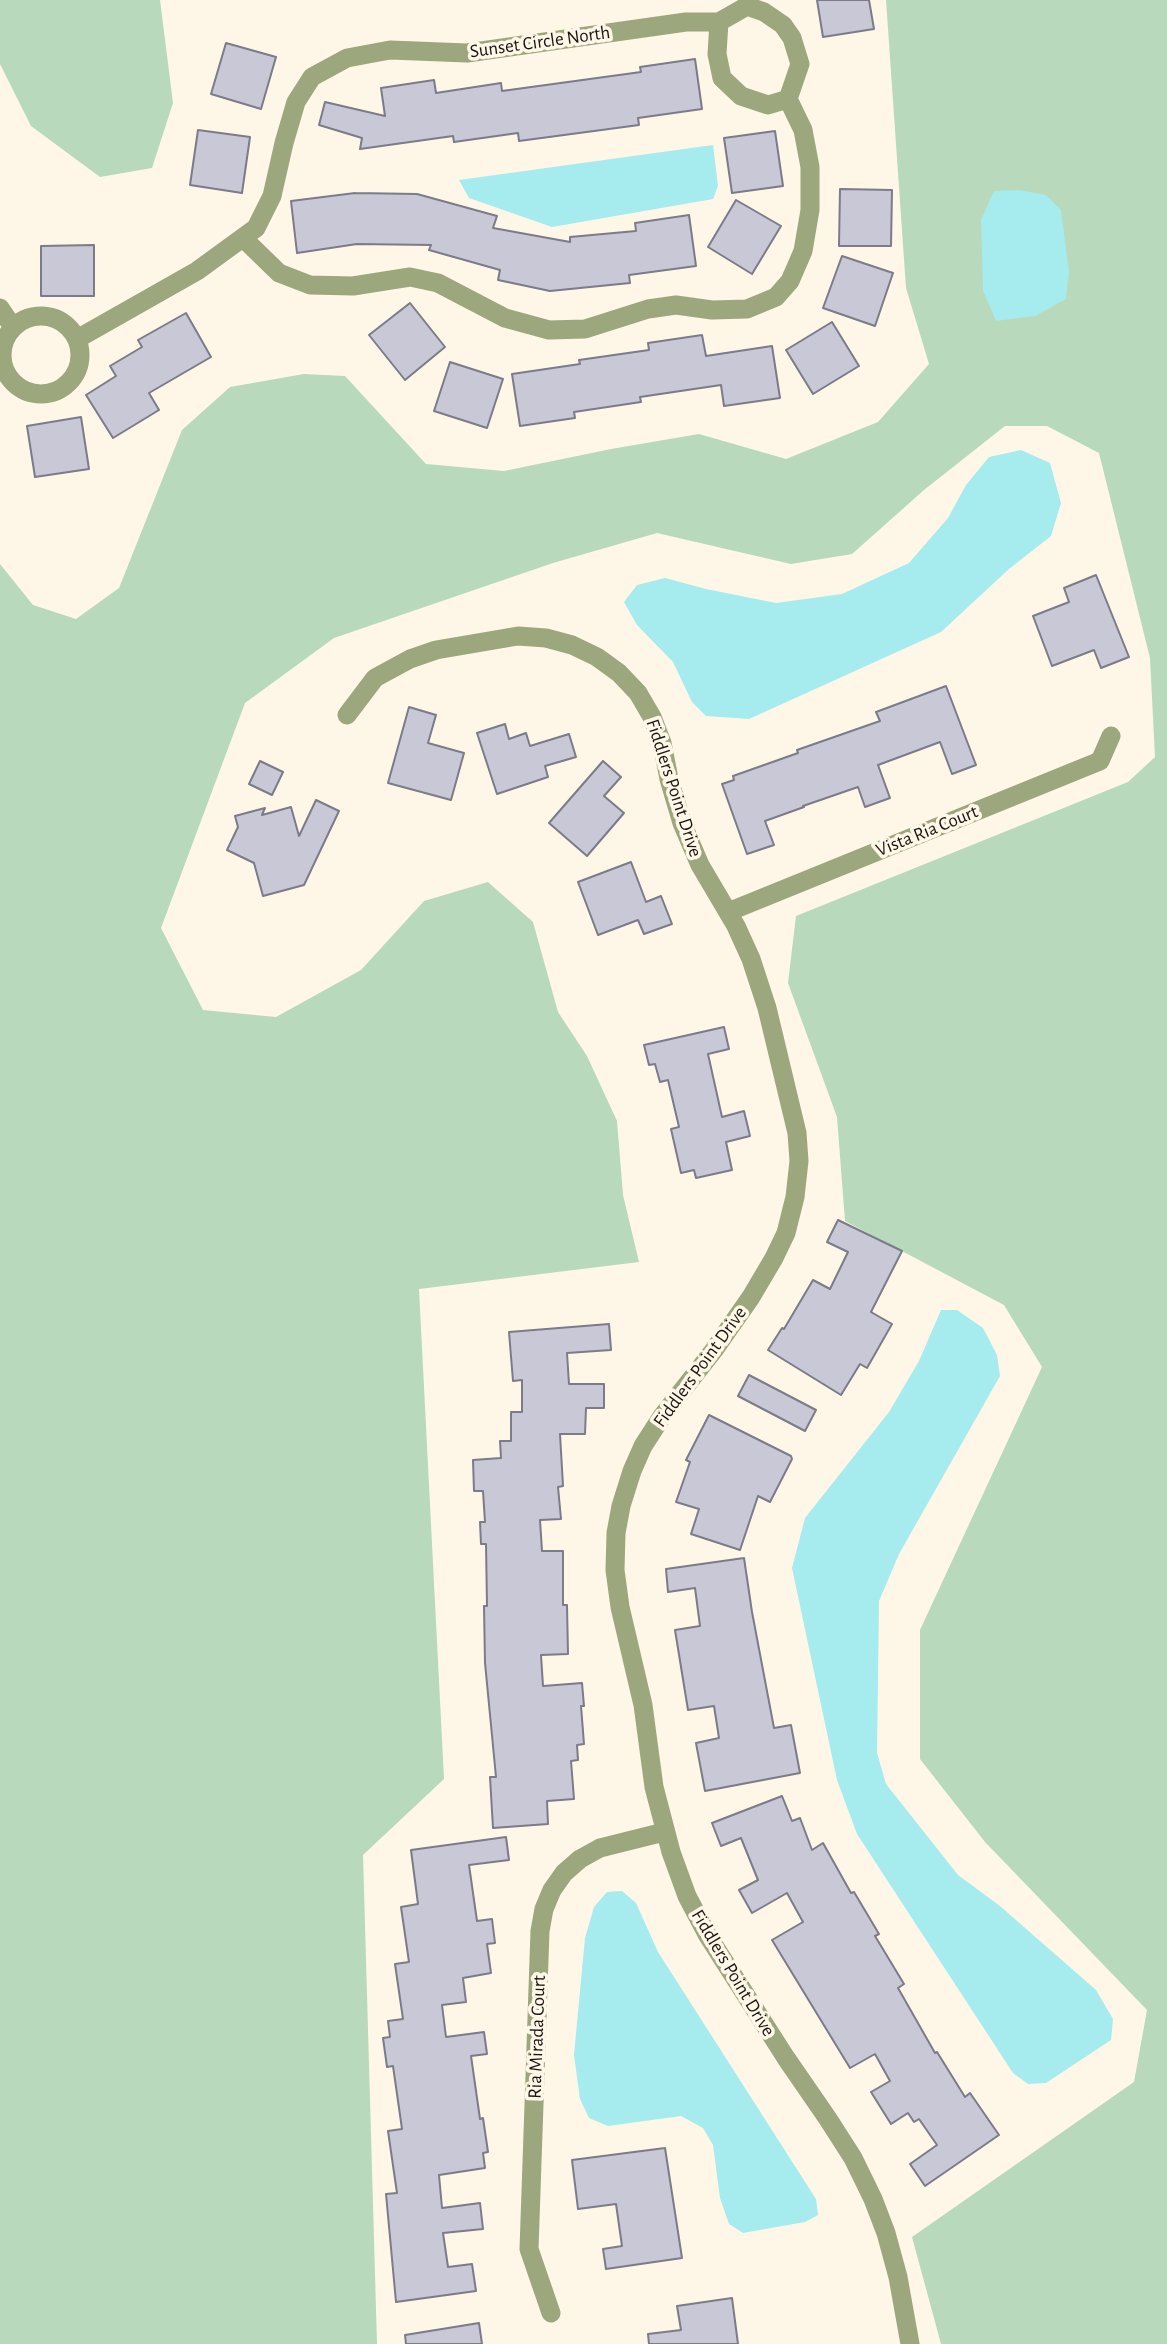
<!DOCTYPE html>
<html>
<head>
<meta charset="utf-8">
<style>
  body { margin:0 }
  canvas { display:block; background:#fef6e7 }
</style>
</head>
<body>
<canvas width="1167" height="2344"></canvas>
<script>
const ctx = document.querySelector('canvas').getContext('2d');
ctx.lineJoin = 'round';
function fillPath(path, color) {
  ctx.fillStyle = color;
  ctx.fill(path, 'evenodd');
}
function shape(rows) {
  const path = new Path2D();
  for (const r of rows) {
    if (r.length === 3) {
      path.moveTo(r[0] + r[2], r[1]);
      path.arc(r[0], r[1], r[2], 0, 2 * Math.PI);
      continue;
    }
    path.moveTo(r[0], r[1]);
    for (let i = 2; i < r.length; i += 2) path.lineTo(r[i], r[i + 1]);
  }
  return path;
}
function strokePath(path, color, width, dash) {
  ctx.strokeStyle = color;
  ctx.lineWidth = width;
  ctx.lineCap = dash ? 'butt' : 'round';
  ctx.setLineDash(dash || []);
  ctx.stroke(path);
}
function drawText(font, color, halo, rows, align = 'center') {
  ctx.font = font + ' "Alegreya Sans",sans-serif';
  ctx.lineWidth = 7;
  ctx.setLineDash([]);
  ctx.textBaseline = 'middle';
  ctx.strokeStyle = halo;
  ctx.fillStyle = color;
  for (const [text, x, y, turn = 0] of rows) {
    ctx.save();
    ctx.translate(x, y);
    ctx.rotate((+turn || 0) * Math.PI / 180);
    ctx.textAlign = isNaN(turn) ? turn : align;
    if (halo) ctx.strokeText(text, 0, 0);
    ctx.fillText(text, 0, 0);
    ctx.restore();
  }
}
const green = shape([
  [0,0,160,0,173,103,152,168,100,177,31,126,0,64],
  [886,0,1167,0,1167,2344,941,2344,912,2237,1134,2082,1147,2010,985,1842,920,1759,920,1630,1042,1367,1004,1305,845,1221,837,1117,788,983,796,916,1128,782,1155,757,1150,658,1099,453,1047,426,1005,426,924,490,852,554,791,564,657,533,553,563,334,638,245,703,161,928,203,1010,276,1017,361,970,424,901,488,882,533,922,558,1012,587,1056,617,1121,623,1195,639,1262,419,1289,444,1779,363,1855,377,2344,0,2344,0,564,33,605,76,619,119,588,182,430,230,387,304,374,345,376,426,464,504,471,611,449,699,434,786,459,878,422,929,364,906,288]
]);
const water = shape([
  [713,145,718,186,713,199,552,227,469,198,459,180],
  [1019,190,1046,195,1061,210,1069,273,1066,299,1035,316,996,321,983,291,981,220,994,191],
  [1021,450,1050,463,1061,503,1051,536,1009,569,941,632,749,719,706,716,692,702,673,662,637,625,624,602,637,585,665,578,706,589,776,603,842,594,909,563,948,518,966,485,989,457],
  [941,1310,957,1310,983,1328,997,1355,1000,1376,899,1554,879,1601,877,1753,886,1784,958,1875,1000,1906,1096,1990,1113,2019,1111,2040,1046,2083,1028,2084,1013,2073,857,1834,837,1780,792,1568,805,1518,889,1412,919,1361],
  [622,1891,636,1903,658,1952,816,2199,818,2215,805,2222,743,2233,729,2224,720,2198,713,2145,703,2128,681,2116,608,2126,589,2118,580,2099,574,2055,585,1938,594,1907,607,1892]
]);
const building = shape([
  [817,0,869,0,874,29,823,37,817,0],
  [226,43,276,57,261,109,211,94,226,43],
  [695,59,702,109,638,118,639,125,519,141,518,133,454,142,453,136,360,149,362,138,319,125,325,102,385,116,381,88,434,80,436,93,501,83,502,91,641,72,640,67,695,59],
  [198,130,250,137,242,193,190,185,198,130],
  [775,131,783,186,732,193,724,138,775,131],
  [840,189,892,190,891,246,839,246,840,189],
  [355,193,417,194,497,216,493,228,570,242,570,237,636,231,635,223,689,215,696,266,629,275,630,283,550,291,498,280,500,270,429,250,431,245,357,244,297,253,291,201,355,193],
  [736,200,781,226,752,274,708,247,736,200],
  [94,245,94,296,41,296,41,246,94,245],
  [842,256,893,273,875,326,823,308,842,256],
  [410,303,445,347,405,380,369,335,410,303],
  [186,313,211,357,149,393,159,410,113,438,86,395,116,376,110,366,142,347,138,340,186,313],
  [832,322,859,366,813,394,786,350,832,322],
  [702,335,706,356,772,346,780,398,724,406,721,385,640,397,641,402,574,412,575,418,520,426,512,374,580,364,579,360,649,350,648,343,702,335],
  [450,362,503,379,487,428,434,411,450,362],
  [81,417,89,469,35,477,27,426,81,417],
  [1096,575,1129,657,1101,668,1094,650,1052,666,1033,616,1069,602,1064,588,1096,575],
  [946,686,976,765,952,774,940,742,878,765,890,798,865,807,858,787,803,806,804,807,765,821,774,845,747,854,722,784,734,780,733,776,798,753,797,750,880,721,876,712,946,686],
  [409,707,436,715,428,743,464,753,451,800,388,783,409,707],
  [505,724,509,739,526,733,530,746,569,734,576,757,545,766,548,777,497,794,477,733,505,724],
  [260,761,283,772,272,795,249,784,260,761],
  [603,761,621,777,604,796,624,813,587,856,549,823,603,761],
  [316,800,339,811,304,885,263,896,254,863,227,850,238,827,235,816,265,808,262,815,291,807,299,836,316,800],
  [631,862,646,902,661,896,672,924,644,934,638,920,598,935,578,882,631,862],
  [724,1027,729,1049,708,1054,722,1117,744,1111,750,1136,726,1142,732,1170,696,1178,694,1170,681,1173,671,1129,679,1127,668,1080,660,1082,655,1064,649,1065,644,1045,724,1027],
  [838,1220,902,1251,871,1312,892,1324,867,1368,860,1364,841,1395,768,1350,782,1328,784,1329,813,1280,830,1289,848,1252,827,1242,838,1220],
  [609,1324,611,1350,567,1353,569,1384,604,1384,604,1408,586,1408,585,1434,560,1434,563,1486,558,1487,561,1519,540,1520,542,1551,563,1551,563,1605,567,1605,568,1654,541,1655,543,1686,582,1683,584,1706,581,1706,584,1744,577,1745,578,1760,571,1761,574,1799,547,1801,548,1824,493,1828,490,1777,496,1777,485,1663,484,1606,487,1606,486,1544,481,1544,480,1522,485,1522,483,1491,474,1491,473,1460,501,1458,500,1441,511,1441,511,1412,522,1412,522,1380,513,1381,509,1332,609,1324],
  [749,1375,816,1410,805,1431,738,1396,749,1375],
  [709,1415,791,1456,792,1459,770,1502,758,1496,740,1550,691,1534,699,1509,676,1502,690,1462,686,1460,709,1415],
  [744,1558,752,1612,774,1728,791,1725,800,1773,705,1791,696,1743,719,1738,714,1706,688,1710,675,1630,700,1626,695,1588,668,1592,666,1569,744,1558],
  [782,1796,792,1821,800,1818,812,1850,823,1843,851,1893,854,1892,879,1934,875,1936,904,1984,898,1988,935,2053,937,2052,965,2097,970,2093,999,2135,925,2186,910,2164,937,2145,919,2119,914,2122,908,2113,891,2124,871,2092,890,2081,875,2054,850,2068,772,1940,803,1922,787,1893,752,1913,739,1890,758,1880,741,1838,721,1846,712,1823,782,1796],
  [506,1837,509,1860,469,1865,477,1921,492,1919,495,1943,487,1944,491,1973,463,1978,466,2002,442,2005,446,2037,484,2032,487,2054,471,2056,480,2119,483,2118,488,2152,483,2153,485,2168,439,2175,442,2208,480,2203,483,2229,443,2233,448,2267,472,2264,476,2291,396,2302,386,2194,397,2193,388,2131,402,2129,393,2066,387,2067,383,2038,390,2037,388,2021,403,2019,395,1964,409,1962,401,1907,418,1904,411,1850,506,1837],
  [665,2148,682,2258,606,2269,603,2249,622,2246,616,2204,578,2209,572,2160,665,2148],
  [732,2298,738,2344,649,2344,648,2334,681,2330,677,2306,732,2298],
  [479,2323,482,2344,406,2344,405,2335,479,2323]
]);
const street = shape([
  [719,22,717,54,722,78,741,96,768,105,788,99],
  [0,308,13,327],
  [41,355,39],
  [77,339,197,271,256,228,272,196,284,143,296,102,312,77,347,58,390,50,467,53,686,22,719,22,747,6,764,12,783,25,792,38,800,64,788,99,803,130,810,167,810,210,803,251,790,281,776,297,747,309,712,310,676,305,648,309,585,329,549,330,505,318,438,283,410,277,353,286,310,285,279,273,243,238],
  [347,715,375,678,410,659,436,650,518,636,546,638,572,645,597,657,619,673,638,693,652,717,662,743,669,779,682,823,700,865,736,926,751,959,767,1008,797,1133,799,1161,795,1197,786,1233,774,1258,751,1297,714,1350,663,1415,643,1446,632,1471,621,1506,616,1533,615,1570,620,1607,643,1705,654,1787,671,1852,687,1896,708,1936,786,2058,828,2119,853,2158,873,2199,886,2233,898,2277,910,2344],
  [728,912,1100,761,1111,736],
  [551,2313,529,2249,540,1931,544,1909,552,1890,564,1873,580,1859,600,1848,664,1832]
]);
const streetNames = [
  ["Sunset Circle North",540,42,-8],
  ["Fiddlers Point Drive",674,788,72],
  ["Vista Ria Court",927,831,-22],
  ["Fiddlers Point Drive",700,1367,-54],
  ["Fiddlers Point Drive",733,1973,59],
  ["Ria Mirada Court",537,2037,-88]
];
fillPath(green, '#b8d9bc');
fillPath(water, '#a6ebee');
fillPath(building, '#c8c8d7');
strokePath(building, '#7b7b89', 2);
strokePath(street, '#9da77e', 19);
drawText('19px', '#181611', '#fef6e7', streetNames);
</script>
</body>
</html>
